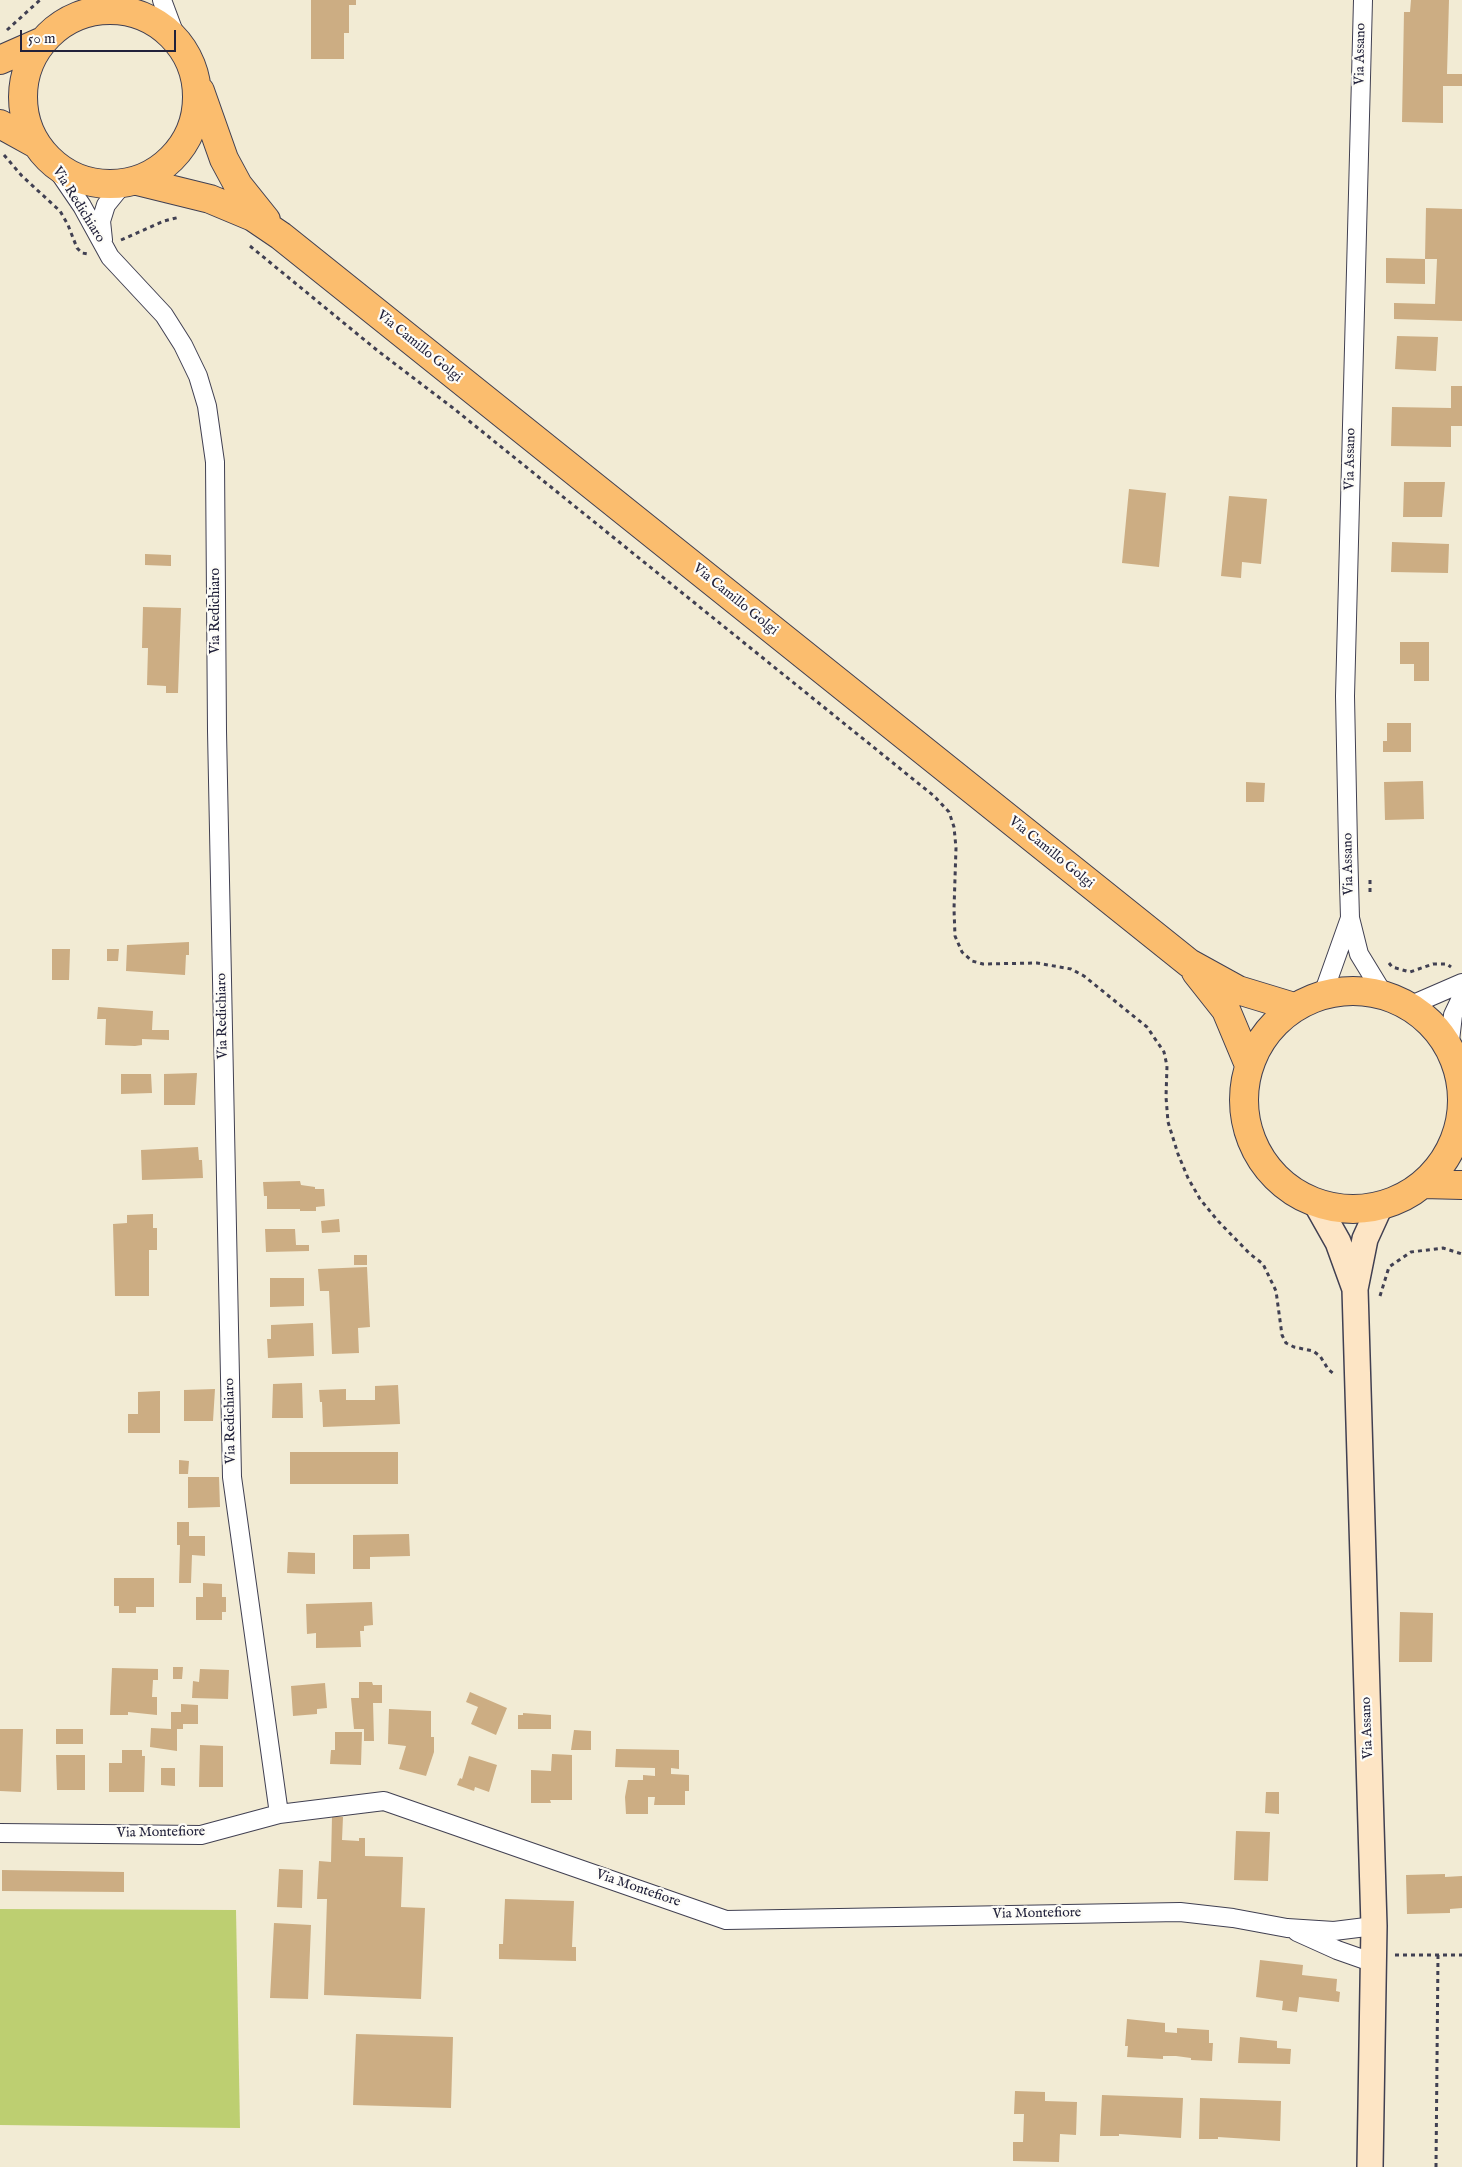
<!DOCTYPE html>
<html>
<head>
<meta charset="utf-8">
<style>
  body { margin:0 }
  #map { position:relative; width:1462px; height:2167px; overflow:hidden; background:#f2ebd4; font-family:"IM FELL English",serif }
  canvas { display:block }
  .scale { position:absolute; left:20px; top:30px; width:156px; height:22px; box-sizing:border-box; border:2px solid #22223b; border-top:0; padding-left:6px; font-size:15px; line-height:18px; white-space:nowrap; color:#22223b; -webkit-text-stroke:4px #fdfcf7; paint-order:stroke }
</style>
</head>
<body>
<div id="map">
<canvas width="1462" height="2167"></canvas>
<div class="scale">50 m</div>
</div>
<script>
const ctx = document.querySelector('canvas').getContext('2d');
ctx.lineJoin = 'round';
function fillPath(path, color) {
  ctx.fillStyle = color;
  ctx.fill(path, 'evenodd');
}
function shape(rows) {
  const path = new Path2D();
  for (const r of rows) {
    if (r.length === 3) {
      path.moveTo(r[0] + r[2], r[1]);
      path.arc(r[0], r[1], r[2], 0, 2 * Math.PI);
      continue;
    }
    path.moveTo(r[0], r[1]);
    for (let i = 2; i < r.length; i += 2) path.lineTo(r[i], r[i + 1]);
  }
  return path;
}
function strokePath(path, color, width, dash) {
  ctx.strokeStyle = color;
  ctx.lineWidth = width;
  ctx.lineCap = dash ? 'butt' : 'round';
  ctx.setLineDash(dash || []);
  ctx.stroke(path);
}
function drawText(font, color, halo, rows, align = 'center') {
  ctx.font = font + ' "IM FELL English",serif';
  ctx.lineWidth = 4.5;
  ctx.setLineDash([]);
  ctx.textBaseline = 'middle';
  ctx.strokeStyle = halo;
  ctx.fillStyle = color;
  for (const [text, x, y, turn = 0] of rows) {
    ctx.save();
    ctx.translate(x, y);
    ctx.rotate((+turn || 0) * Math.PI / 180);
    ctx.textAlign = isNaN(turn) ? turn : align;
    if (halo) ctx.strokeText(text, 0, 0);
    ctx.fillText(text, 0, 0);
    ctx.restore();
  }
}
const green = shape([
  [0,1909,236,1910,240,2128,0,2125]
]);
const building = shape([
  [311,0,356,0,356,5,349,5,349,33,344,33,344,59,311,59],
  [1411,0,1449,0,1447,74,1462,74,1462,86,1443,86,1443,123,1402,122,1404,12,1410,12],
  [1426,208,1462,209,1462,321,1394,319,1394,303,1435,304,1437,259,1425,259,1425,284,1386,283,1386,258,1425,259],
  [1397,336,1438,337,1436,371,1395,369],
  [1451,386,1462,386,1462,426,1451,426,1451,447,1391,446,1392,407,1451,408],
  [1404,482,1445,482,1442,517,1403,517],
  [1129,489,1166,493,1159,567,1122,563],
  [1229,496,1267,499,1261,564,1242,562,1241,578,1221,576],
  [1392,542,1449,544,1448,573,1391,572],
  [145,554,171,555,171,566,145,565],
  [143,607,181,608,178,693,166,693,166,686,147,685,148,648,142,648],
  [1400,642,1429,642,1429,681,1414,681,1414,664,1400,664],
  [1387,723,1411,723,1411,752,1383,752,1383,741,1387,741],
  [1423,781,1424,819,1385,820,1384,782],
  [1246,782,1265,783,1264,802,1246,802],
  [189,942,189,955,186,955,185,975,126,971,127,945],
  [52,949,70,949,69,980,52,980],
  [107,949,119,949,118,961,107,961],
  [98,1007,153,1011,152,1030,169,1030,169,1040,142,1039,142,1045,135,1046,105,1045,106,1019,97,1019],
  [197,1073,195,1105,164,1105,164,1074],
  [121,1074,151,1074,152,1093,121,1094],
  [198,1147,199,1160,202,1160,203,1178,142,1180,141,1150],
  [300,1181,301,1185,315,1187,315,1189,324,1189,325,1206,316,1207,316,1211,300,1211,300,1209,267,1209,267,1196,264,1196,263,1182],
  [153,1214,153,1228,157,1228,157,1250,149,1250,149,1296,115,1296,113,1224,127,1223,127,1215],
  [339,1219,340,1232,322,1233,321,1221],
  [265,1229,295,1229,296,1245,309,1245,309,1251,266,1252],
  [354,1255,367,1255,367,1265,354,1265],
  [367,1267,370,1327,358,1328,359,1353,332,1354,329,1291,320,1291,318,1269],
  [270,1278,304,1278,304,1306,270,1307],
  [313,1323,314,1356,268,1358,267,1339,271,1339,271,1325],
  [302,1383,303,1418,272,1418,273,1384],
  [398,1385,400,1424,323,1427,322,1402,320,1402,319,1390,346,1389,346,1400,375,1400,375,1386],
  [215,1389,213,1421,184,1421,184,1390],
  [160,1391,160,1433,128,1433,128,1414,138,1414,138,1392],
  [290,1452,398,1452,398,1484,290,1484],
  [179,1460,189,1461,188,1474,179,1474],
  [188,1477,219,1477,220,1507,188,1508],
  [177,1522,189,1522,189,1536,205,1536,205,1556,192,1555,191,1583,179,1583,180,1545,177,1545],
  [409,1534,410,1556,370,1557,370,1569,353,1569,353,1535],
  [288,1552,315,1553,315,1574,287,1573],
  [114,1578,154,1578,154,1607,136,1607,136,1613,119,1613,119,1606,114,1606],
  [203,1583,222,1584,222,1597,226,1597,226,1612,222,1612,222,1620,196,1620,196,1597,203,1597],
  [372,1602,373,1625,364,1626,364,1631,360,1631,361,1647,316,1648,316,1633,307,1634,306,1604],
  [1400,1612,1433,1613,1432,1662,1399,1662],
  [173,1667,183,1667,182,1679,173,1679],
  [112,1668,158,1669,158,1680,153,1680,152,1697,157,1697,157,1715,128,1712,128,1715,110,1715],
  [200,1669,229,1670,228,1699,192,1698,193,1681,199,1682],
  [359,1682,372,1682,373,1685,382,1685,382,1703,373,1703,374,1741,364,1741,364,1729,354,1729,351,1698,359,1698],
  [325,1683,327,1708,317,1709,317,1714,293,1716,291,1686],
  [470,1692,507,1708,496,1735,471,1724,478,1707,466,1702],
  [181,1704,198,1705,198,1724,183,1724,183,1729,177,1729,177,1751,150,1747,151,1728,171,1729,171,1712,181,1712],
  [389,1709,431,1711,431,1737,434,1737,434,1752,426,1776,399,1769,406,1746,388,1744],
  [523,1713,551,1715,551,1729,518,1729,518,1715,523,1715],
  [0,1729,23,1729,21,1792,0,1791],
  [56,1729,83,1729,83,1744,56,1744],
  [574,1730,591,1731,591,1750,571,1750],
  [335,1732,362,1732,361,1765,330,1764,331,1750,335,1750],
  [200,1745,223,1746,223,1787,199,1787],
  [616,1749,679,1750,679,1769,671,1768,671,1774,689,1775,689,1791,685,1791,685,1805,654,1805,655,1797,648,1797,648,1814,626,1814,625,1797,628,1780,643,1780,643,1775,655,1776,655,1768,615,1767],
  [122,1750,142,1750,142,1756,145,1756,144,1792,109,1792,109,1763,122,1763],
  [552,1754,572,1755,572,1800,550,1800,551,1803,531,1803,531,1770,551,1771],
  [56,1755,85,1755,85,1790,57,1790],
  [469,1756,497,1765,489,1792,475,1787,474,1791,457,1785,460,1778,462,1779],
  [161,1768,175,1768,175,1786,161,1785],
  [1266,1792,1279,1792,1279,1814,1265,1813],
  [332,1816,343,1817,342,1840,359,1841,359,1838,365,1838,365,1856,403,1857,401,1907,425,1908,421,1999,324,1995,327,1899,317,1899,319,1861,331,1862],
  [1236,1831,1270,1832,1268,1881,1234,1880],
  [279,1869,303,1870,302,1908,277,1907],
  [2,1870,124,1872,124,1892,2,1891],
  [1445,1874,1445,1877,1462,1876,1462,1908,1450,1909,1450,1913,1407,1914,1406,1875],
  [505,1899,574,1901,572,1947,576,1947,576,1961,499,1959,499,1944,503,1944],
  [274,1923,311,1925,308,1999,270,1998],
  [1260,1960,1303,1965,1302,1975,1337,1979,1336,1991,1340,1992,1339,2002,1299,1997,1297,2012,1282,2010,1283,2001,1256,1997],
  [1127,2019,1165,2023,1165,2032,1177,2033,1177,2028,1209,2030,1209,2043,1213,2043,1212,2061,1191,2060,1191,2058,1176,2056,1163,2056,1163,2059,1127,2057,1128,2046,1125,2046],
  [356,2034,453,2037,451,2108,353,2105],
  [1240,2037,1277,2041,1277,2048,1291,2049,1290,2064,1238,2063],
  [1015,2091,1045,2092,1045,2101,1077,2102,1076,2135,1060,2134,1059,2162,1013,2161,1013,2142,1023,2142,1024,2114,1014,2114],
  [1102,2095,1183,2098,1181,2138,1119,2134,1119,2136,1100,2136],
  [1200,2098,1281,2101,1280,2141,1218,2137,1218,2139,1199,2139]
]);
const path = shape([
  [7,30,40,0],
  [4,155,22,176,60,211,68,225,77,248,82,253,88,254],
  [121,240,164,221,180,217],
  [250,246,378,351,453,408,934,796,949,812,954,827,956,848,954,909,955,936,962,952,972,961,983,964,1037,963,1071,969,1084,976,1147,1027,1164,1052,1167,1066,1166,1097,1168,1122,1178,1154,1188,1178,1200,1199,1218,1221,1250,1254,1263,1264,1276,1291,1282,1335,1286,1343,1294,1347,1313,1351,1320,1356,1328,1369,1335,1375],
  [1370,880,1370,896],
  [1389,963,1392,967,1410,972,1433,964,1447,964,1451,967],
  [1380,1296,1389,1267,1411,1252,1443,1248,1462,1254],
  [1395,1955,1462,1955],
  [1436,2167,1438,1955]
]);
const street = shape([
  [162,0,178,43],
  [1363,0,1345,696,1348,846,1350,918,1359,954,1384,995],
  [84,14,105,0],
  [52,162,82,206,110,257,164,315,183,345,198,376,207,406,215,462,217,731,232,1477,279,1814],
  [103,240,101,221,106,205,123,184],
  [1323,994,1350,918],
  [1409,1006,1462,983],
  [1449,1049,1453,1015,1462,996],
  [0,1833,201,1835,279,1814,384,1801,726,1920,1180,1912,1233,1918,1287,1928,1334,1931,1374,1926],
  [1297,1932,1337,1950,1374,1963]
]);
const secondary = shape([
  [1316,1203,1338,1242,1355,1289],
  [1370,2167,1374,1926,1355,1289,1365,1239,1380,1206]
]);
const primary = shape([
  [110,97,87],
  [0,60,43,41],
  [200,91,224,159,238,185,266,220],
  [0,124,36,144],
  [137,181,210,199,253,217,281,236,1189,963,1238,990,1294,1007],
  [1196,972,1226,1010,1249,1065],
  [1353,1100,109],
  [1423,1184,1462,1185]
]);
const streetNames = [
  ["Via Assano",1361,54,-89],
  ["Via Redichiaro",78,205,58],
  ["Via Camillo Golgi",419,347,39],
  ["Via Assano",1351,459,-89],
  ["Via Camillo Golgi",735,600,39],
  ["Via Redichiaro",216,611,-90],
  ["Via Camillo Golgi",1051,853,39],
  ["Via Assano",1349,864,-91],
  ["Via Redichiaro",223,1016,-91],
  ["Via Redichiaro",231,1421,-91],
  ["Via Assano",1368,1728,-92],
  ["Via Montefiore",161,1833,-1],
  ["Via Montefiore",638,1889,19],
  ["Via Montefiore",1037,1914,-1]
];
fillPath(green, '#bdcf71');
fillPath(building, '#ccad83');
strokePath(street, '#414052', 20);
strokePath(secondary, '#414052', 28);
strokePath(primary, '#414052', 30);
strokePath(path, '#414052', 3, [4, 4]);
strokePath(street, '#fff', 18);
strokePath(secondary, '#fde5c5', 25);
strokePath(primary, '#fbbd6e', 28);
drawText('14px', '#22223b', '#fdfcf7', streetNames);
</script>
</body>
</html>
